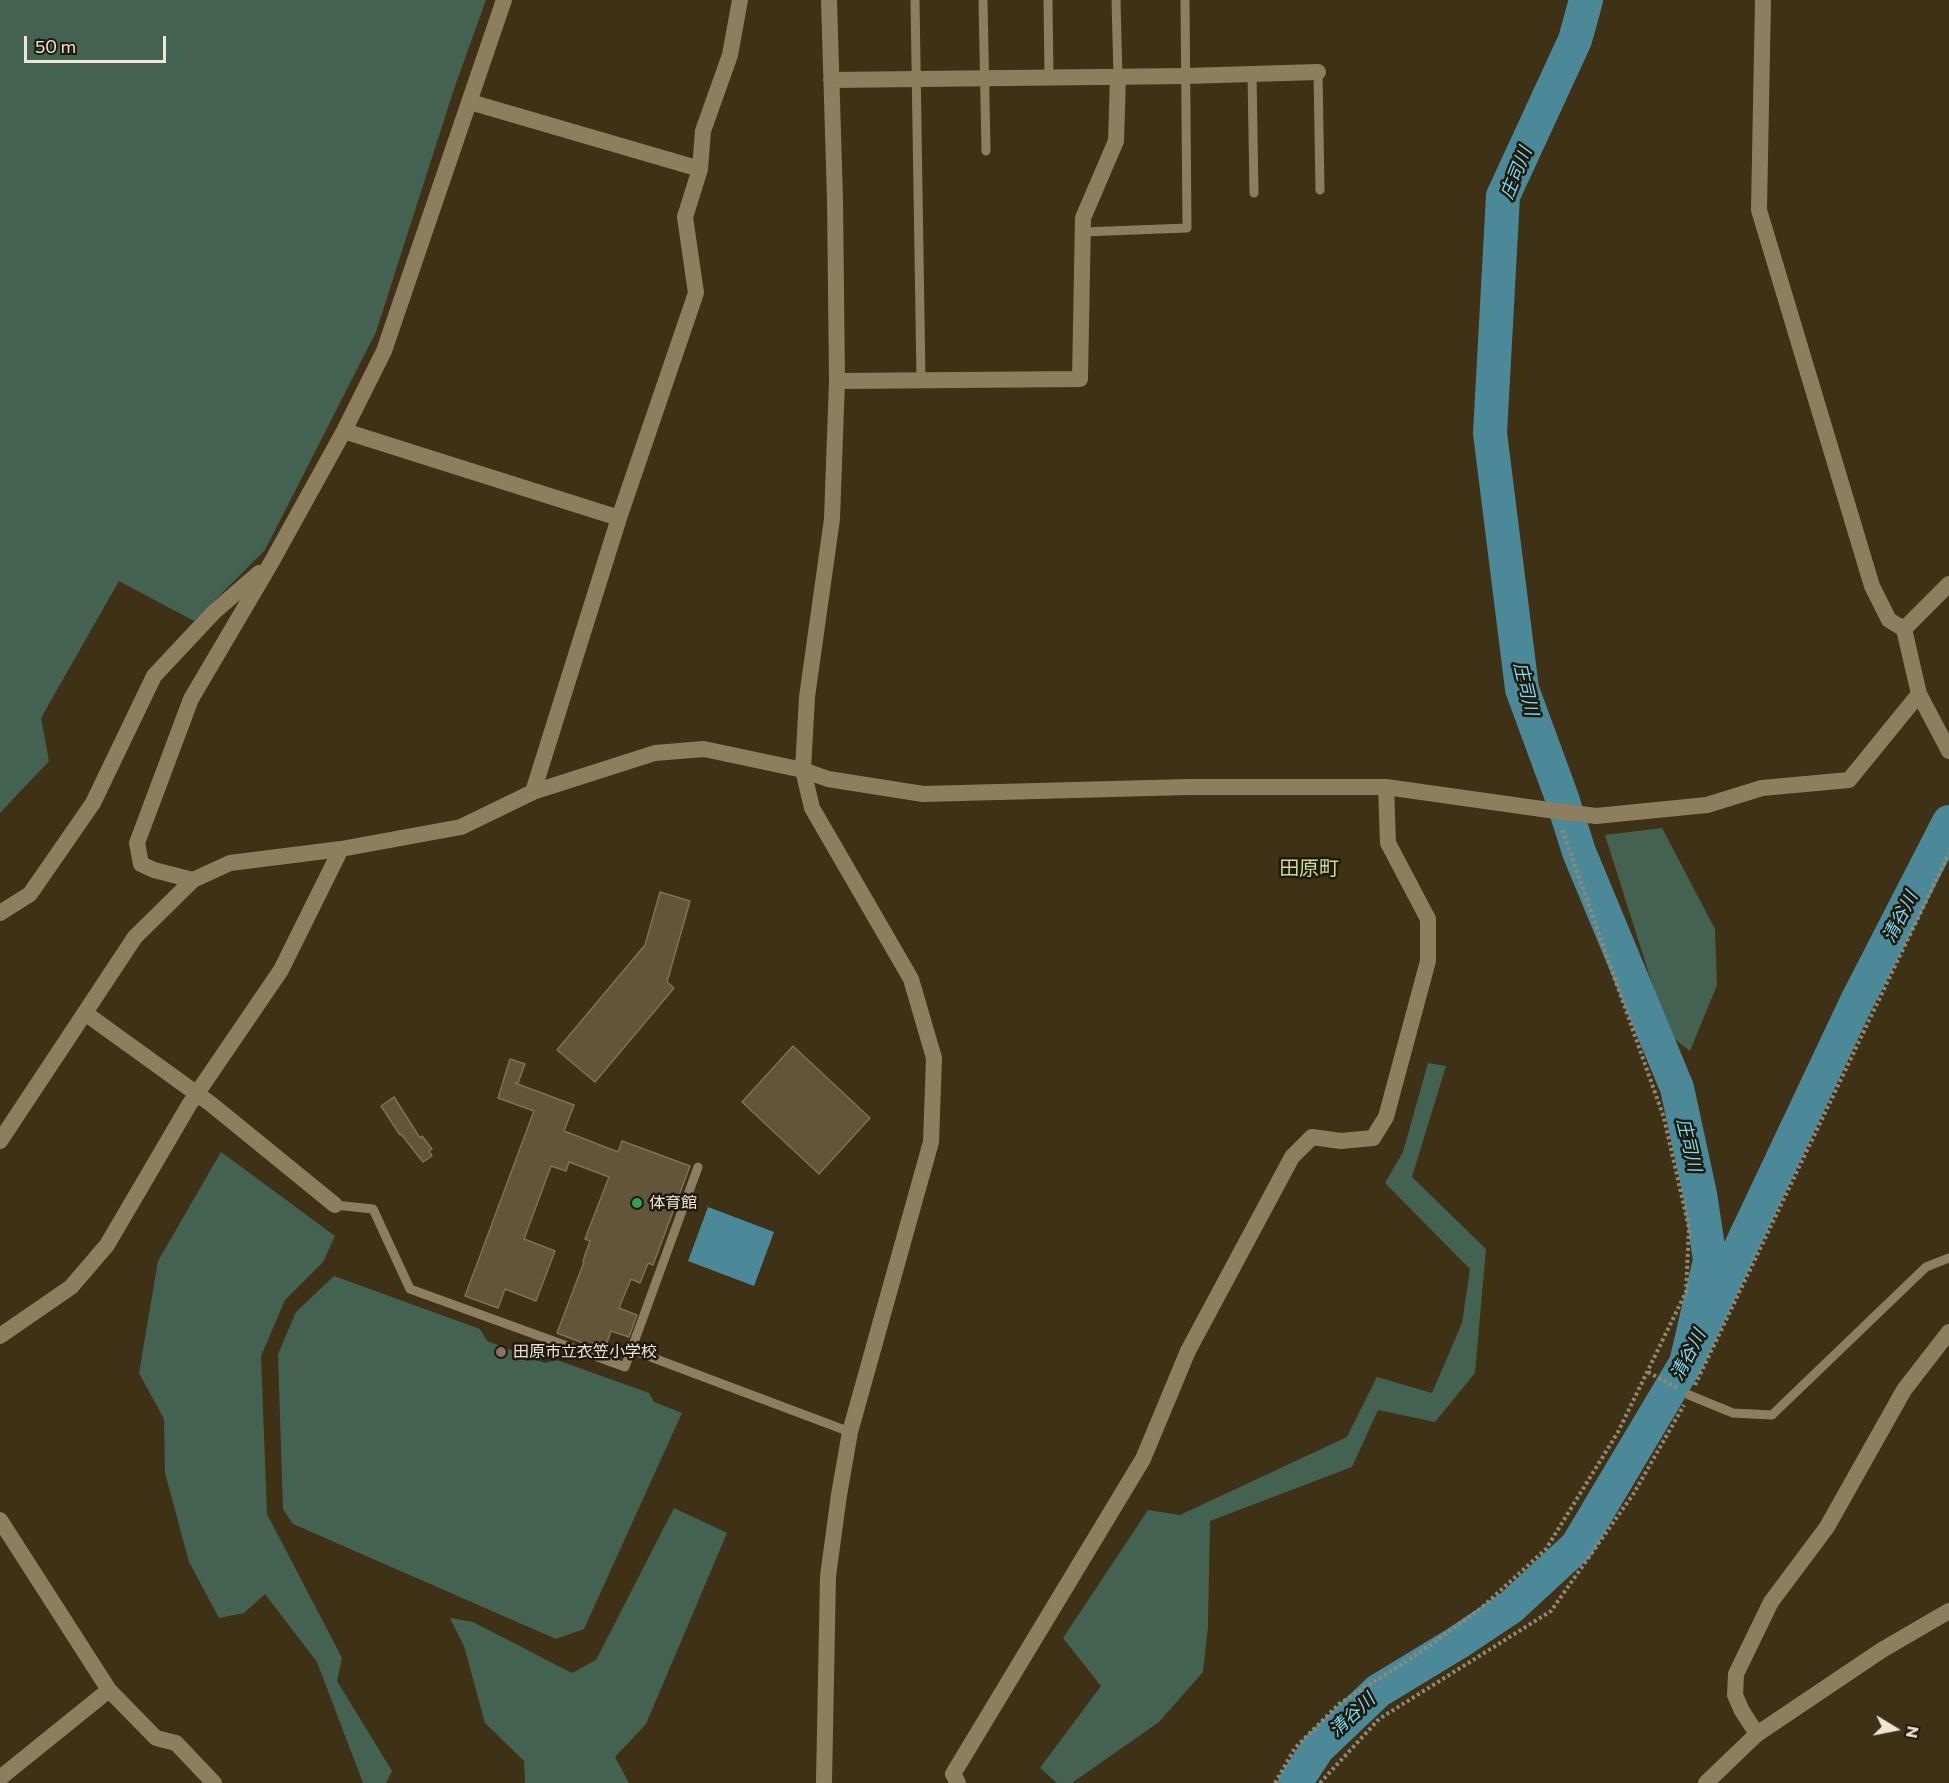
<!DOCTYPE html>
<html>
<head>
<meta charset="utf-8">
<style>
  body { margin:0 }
  #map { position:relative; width:1949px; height:1783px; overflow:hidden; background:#3e3116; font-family:Commissioner,sans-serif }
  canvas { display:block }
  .north { position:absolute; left:1865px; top:1699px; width:60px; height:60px; -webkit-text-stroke:4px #201a0e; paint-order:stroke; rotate:100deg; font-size:16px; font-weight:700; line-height:24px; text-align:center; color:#ede5d5 }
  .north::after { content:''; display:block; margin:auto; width:21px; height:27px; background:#ede5d5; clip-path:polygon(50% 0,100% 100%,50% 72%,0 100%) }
  .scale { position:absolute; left:24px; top:36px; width:142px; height:27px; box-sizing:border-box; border:3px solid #ede5d5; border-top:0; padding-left:8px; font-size:18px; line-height:21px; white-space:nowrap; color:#ede5d5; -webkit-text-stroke:4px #201a0e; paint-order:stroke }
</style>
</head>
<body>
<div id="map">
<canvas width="1949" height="1783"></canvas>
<div class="north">N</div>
<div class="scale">50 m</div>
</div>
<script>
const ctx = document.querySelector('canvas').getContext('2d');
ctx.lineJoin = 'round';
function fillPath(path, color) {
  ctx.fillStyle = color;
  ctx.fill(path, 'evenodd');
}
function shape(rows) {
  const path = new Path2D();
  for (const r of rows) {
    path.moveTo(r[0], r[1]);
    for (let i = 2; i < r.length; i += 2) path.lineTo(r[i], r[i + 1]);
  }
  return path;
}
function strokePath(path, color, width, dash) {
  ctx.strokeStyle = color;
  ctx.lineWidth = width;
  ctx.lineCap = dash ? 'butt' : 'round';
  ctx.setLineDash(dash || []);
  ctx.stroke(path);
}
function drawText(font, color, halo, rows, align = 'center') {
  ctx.font = font + ' Commissioner,"Noto Sans JP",sans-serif';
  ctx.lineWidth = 5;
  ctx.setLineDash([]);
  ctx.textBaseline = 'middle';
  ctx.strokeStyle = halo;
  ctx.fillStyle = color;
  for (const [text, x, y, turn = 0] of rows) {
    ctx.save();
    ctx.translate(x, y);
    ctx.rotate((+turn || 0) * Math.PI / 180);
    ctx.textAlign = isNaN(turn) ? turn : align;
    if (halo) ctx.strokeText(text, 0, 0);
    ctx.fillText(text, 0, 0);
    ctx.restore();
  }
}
const green = shape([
  [0,0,486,0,454,89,376,332,265,550,194,621,119,581,41,718,49,761,0,813],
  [1662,828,1715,929,1717,985,1690,1051,1668,1034,1605,835],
  [1428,1063,1446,1066,1412,1177,1486,1249,1475,1373,1435,1422,1378,1410,1352,1467,1210,1521,1208,1626,1203,1672,1159,1722,1072,1783,1057,1783,1040,1768,1101,1686,1063,1638,1148,1510,1180,1515,1347,1437,1377,1377,1432,1393,1462,1323,1470,1269,1385,1183,1403,1152],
  [221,1152,335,1236,323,1262,285,1300,261,1356,267,1514,342,1658,337,1681,392,1771,386,1783,363,1783,317,1662,265,1594,244,1613,219,1618,189,1562,165,1473,164,1419,139,1373,158,1261],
  [334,1276,480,1329,487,1341,545,1363,557,1360,649,1393,654,1402,682,1413,584,1629,556,1639,293,1524,283,1509,278,1354,296,1312],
  [674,1508,727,1533,646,1724,615,1757,629,1783,525,1783,524,1761,485,1723,464,1646,450,1618,473,1622,572,1673,596,1660]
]);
const water = shape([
  [708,1207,774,1232,754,1286,688,1261]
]);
const river = shape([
  [1586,0,1575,40,1503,196,1490,433,1522,689,1562,798,1579,852,1677,1088,1700,1194,1710,1260,1686,1363],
  [1295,1783,1318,1748,1378,1691,1457,1643,1511,1607,1577,1546,1686,1363,1857,1001,1949,822]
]);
const building = shape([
  [660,892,690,901,667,982,674,988,595,1082,557,1050,645,945,660,892],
  [793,1046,870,1118,819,1174,742,1102,793,1046],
  [510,1059,525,1064,518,1083,515,1083,574,1105,564,1131,618,1152,622,1141,690,1166,653,1265,648,1263,640,1283,631,1279,619,1308,637,1315,629,1337,611,1331,604,1351,557,1333,584,1262,583,1261,590,1241,585,1239,609,1177,569,1162,566,1171,551,1166,524,1239,555,1251,536,1301,505,1289,498,1308,465,1296,534,1111,498,1098,510,1059],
  [394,1097,420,1138,422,1136,432,1149,429,1151,432,1156,423,1162,401,1134,400,1135,381,1106,394,1097]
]);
const path = shape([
  [1648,1372,1679,1389],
  [1695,1385,1949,853],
  [1275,1783,1295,1748,1339,1704,1413,1657,1479,1610,1546,1549,1618,1432,1686,1292,1689,1228,1664,1118,1562,829],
  [1320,1783,1379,1719,1551,1611,1634,1493,1684,1405]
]);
const service = shape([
  [915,0,921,380],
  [983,0,986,151],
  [1048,0,1049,77],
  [1116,0,1118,76],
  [1318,72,1320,190],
  [1252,74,1254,193],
  [1083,232,1187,228,1185,0],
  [335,1205,373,1209,410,1289,625,1367,698,1167],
  [632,1350,850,1432],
  [1689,1395,1733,1413,1772,1415,1926,1267,1949,1258]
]);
const minor = shape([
  [1763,0,1759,210,1872,586,1889,620,1904,629,1919,694,1949,751],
  [831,80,1186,76,1318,72],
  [470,102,700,169],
  [837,381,1080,379,1083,218,1116,141,1118,76],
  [344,431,619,518],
  [1904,629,1949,584],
  [533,792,619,518,696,293,685,217,700,169,703,131,730,55,740,0],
  [193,880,154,870,141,864,137,843,191,699,271,563,344,431,384,351,504,0],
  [0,913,30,894,93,803,154,676,214,612,259,573],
  [85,1013,211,1104,335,1205],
  [0,1141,135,937,193,880,230,863,341,849,461,827,533,792,655,753,704,749,803,770,828,779,923,794,1188,787,1386,787,1556,811,1596,816,1707,805,1762,788,1849,780,1919,694],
  [0,1336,71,1287,107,1245,189,1105,281,970,341,849],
  [0,1520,109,1690,156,1738,176,1743,214,1783],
  [1757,1734,1742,1711,1735,1695,1736,1674,1771,1602,1827,1527,1904,1390,1949,1332],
  [0,1778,109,1690],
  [824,1783,828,1576,839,1495,850,1432,931,1142,934,1058,911,979,812,808,803,770,807,697,832,519,837,381,835,199,829,0],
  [958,1783,953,1774,1143,1459,1188,1351,1292,1157,1312,1137,1341,1141,1373,1138,1386,1117,1428,961,1428,919,1388,843,1386,787]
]);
const tertiary = shape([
  [1706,1783,1757,1734,1882,1650,1949,1611]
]);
const markers = [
  [637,1203,6,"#2e9e5b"],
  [501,1352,6,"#8d6e63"]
];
const poiNames = [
  ["体育館",649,1203],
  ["田原市立衣笠小学校",513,1352]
];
const waterNames = [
  ["庄司川",1516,173,-68],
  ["庄司川",1526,689,77],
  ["清谷川",1900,917,-63],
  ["庄司川",1689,1145,77],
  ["清谷川",1688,1355,-63],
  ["清谷川",1352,1715,-43]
];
const quarterNames = [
  ["田原町",1309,868]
];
fillPath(green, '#446251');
fillPath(water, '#4c8998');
strokePath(river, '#4c8998', 34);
fillPath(building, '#635539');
strokePath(building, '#807154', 1.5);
strokePath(path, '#938873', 4, [3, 3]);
strokePath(service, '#8d7e60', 9);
strokePath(minor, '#8d7e60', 16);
strokePath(tertiary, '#8d7e60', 16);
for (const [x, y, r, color] of markers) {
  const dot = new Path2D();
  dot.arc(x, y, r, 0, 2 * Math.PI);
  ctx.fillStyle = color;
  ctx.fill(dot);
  strokePath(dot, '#201a0e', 2);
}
drawText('16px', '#ede5d5', '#201a0e', poiNames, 'left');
drawText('italic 18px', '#7bddf3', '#201a0e', waterNames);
drawText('20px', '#ccdb8f', '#201a0e', quarterNames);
</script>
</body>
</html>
